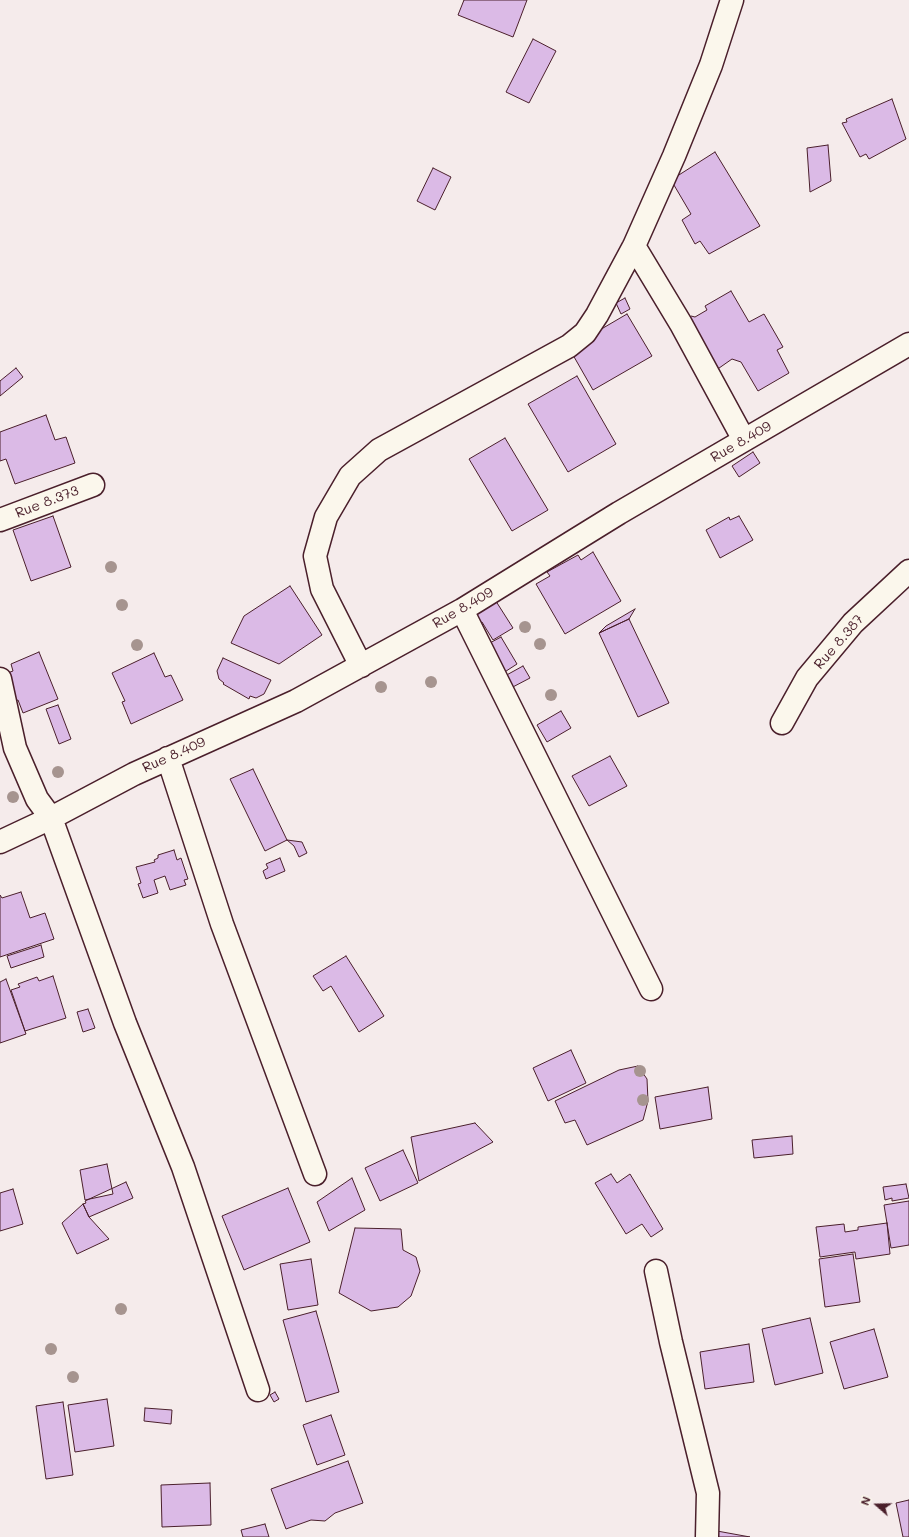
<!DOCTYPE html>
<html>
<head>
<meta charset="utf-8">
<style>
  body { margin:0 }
  #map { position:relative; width:909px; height:1537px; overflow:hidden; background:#f5ebeb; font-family:Mali,sans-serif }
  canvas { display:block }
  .north { position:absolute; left:857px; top:1485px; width:40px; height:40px; -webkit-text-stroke:3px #fbf7ec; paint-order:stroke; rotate:290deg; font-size:11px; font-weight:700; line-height:16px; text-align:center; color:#4a1f2b }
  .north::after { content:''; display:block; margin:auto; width:14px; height:18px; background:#4a1f2b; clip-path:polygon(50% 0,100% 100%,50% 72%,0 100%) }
</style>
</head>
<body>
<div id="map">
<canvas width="909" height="1537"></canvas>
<div class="north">N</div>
</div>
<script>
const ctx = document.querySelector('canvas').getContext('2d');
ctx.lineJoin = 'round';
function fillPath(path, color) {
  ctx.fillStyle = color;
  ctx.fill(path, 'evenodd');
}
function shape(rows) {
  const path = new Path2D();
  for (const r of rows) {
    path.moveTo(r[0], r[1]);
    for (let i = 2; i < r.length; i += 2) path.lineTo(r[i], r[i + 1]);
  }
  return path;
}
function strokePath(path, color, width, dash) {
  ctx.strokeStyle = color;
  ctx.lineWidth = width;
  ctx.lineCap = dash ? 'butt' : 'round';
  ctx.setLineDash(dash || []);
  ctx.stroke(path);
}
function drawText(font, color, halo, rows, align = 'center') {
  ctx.font = font + ' Mali,sans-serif';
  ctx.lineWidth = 4;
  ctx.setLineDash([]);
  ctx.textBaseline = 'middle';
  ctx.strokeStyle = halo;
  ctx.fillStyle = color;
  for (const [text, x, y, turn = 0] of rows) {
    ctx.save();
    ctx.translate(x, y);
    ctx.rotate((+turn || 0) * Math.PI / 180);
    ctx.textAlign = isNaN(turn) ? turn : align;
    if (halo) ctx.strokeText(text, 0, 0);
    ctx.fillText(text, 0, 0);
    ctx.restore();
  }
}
const building = shape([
  [464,0,527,0,513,37,458,15,464,0],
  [533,39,556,51,529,103,506,92,533,39],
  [892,99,906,139,869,159,866,154,860,157,842,123,847,122,846,119,892,99],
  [828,145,831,181,810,192,807,148,828,145],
  [715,152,760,226,709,254,700,241,695,244,682,220,691,214,671,180,715,152],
  [433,168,451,177,435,210,417,201,433,168],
  [731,291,749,322,764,314,783,347,777,350,789,373,758,391,741,362,732,359,712,373,678,327,691,316,695,317,707,310,705,306,731,291],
  [625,298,630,309,621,314,616,303,625,298],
  [627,314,652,356,593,390,569,348,627,314],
  [16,368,23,377,0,396,0,381,16,368],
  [577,376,616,444,568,472,528,404,577,376],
  [46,415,55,440,66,437,75,463,15,484,6,459,0,461,0,432,46,415],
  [505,438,548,510,512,531,469,459,505,438],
  [753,452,760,463,739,477,732,466,753,452],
  [53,516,71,567,31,581,13,530,53,516],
  [739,516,753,540,720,558,706,530,729,517,730,520,739,516],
  [593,552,621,601,565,634,536,584,550,576,547,572,578,555,581,560,593,552],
  [290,586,322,635,279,664,231,643,244,616,290,586],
  [492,595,513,628,493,640,482,622,474,627,478,602,492,595],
  [635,609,629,619,599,633,606,626,635,609],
  [629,619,669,703,638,717,599,633,629,619],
  [501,637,517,664,500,675,488,644,501,637],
  [39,652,58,699,23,713,18,700,15,701,5,674,13,671,11,664,39,652],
  [154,653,165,677,171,675,183,700,131,724,122,702,125,701,112,673,154,653],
  [223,658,271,680,264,694,256,698,250,696,249,699,223,684,224,683,219,679,217,671,223,658],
  [523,666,530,678,509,689,503,677,523,666],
  [58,705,71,739,59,744,46,709,58,705],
  [561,711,571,728,547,742,537,725,561,711],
  [610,756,627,786,589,806,572,776,610,756],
  [253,769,287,840,265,851,230,779,253,769],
  [287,840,302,842,307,853,299,857,294,846,287,840],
  [174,850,177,860,181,858,188,879,184,880,186,885,170,890,165,876,154,880,158,893,143,898,138,884,141,883,136,867,155,862,154,860,158,858,158,855,174,850],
  [280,858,285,871,266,879,263,871,268,868,266,864,280,858],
  [21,892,30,918,45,913,54,939,0,957,0,895,2,898,21,892],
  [41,945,44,957,11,968,7,956,41,945],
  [346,956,384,1016,359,1032,331,986,323,991,313,976,346,956],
  [53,976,66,1018,25,1031,11,990,20,987,18,984,37,977,39,981,53,976],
  [6,979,26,1034,0,1043,0,982,6,979],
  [88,1009,95,1028,83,1032,77,1012,88,1009],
  [571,1050,586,1083,548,1101,533,1068,571,1050],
  [638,1066,647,1079,648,1101,643,1120,587,1145,575,1120,565,1123,555,1101,619,1070,638,1066],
  [708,1087,712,1119,660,1129,655,1097,708,1087],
  [475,1123,493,1142,419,1181,411,1137,475,1123],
  [792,1136,793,1154,754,1158,752,1140,792,1136],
  [403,1150,418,1183,380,1201,365,1168,403,1150],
  [107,1164,113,1194,85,1200,80,1170,107,1164],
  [611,1174,617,1183,630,1174,663,1229,651,1237,642,1224,626,1234,595,1183,611,1174],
  [352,1178,365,1210,329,1231,317,1202,352,1178],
  [126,1182,133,1198,89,1217,83,1204,86,1203,85,1201,126,1182],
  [906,1184,909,1198,892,1201,892,1198,885,1200,883,1187,906,1184],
  [288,1188,310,1242,244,1270,222,1216,288,1188],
  [13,1189,23,1224,0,1231,0,1193,13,1189],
  [909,1201,909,1245,891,1248,884,1205,909,1201],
  [83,1204,89,1217,109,1239,77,1254,62,1223,83,1204],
  [887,1223,890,1254,856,1259,855,1252,820,1257,816,1227,844,1224,845,1232,858,1230,858,1227,887,1223],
  [355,1228,401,1229,403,1250,416,1257,420,1271,411,1296,398,1307,371,1311,339,1293,355,1228],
  [853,1254,860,1302,825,1307,819,1259,853,1254],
  [311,1259,318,1305,288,1310,280,1264,311,1259],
  [316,1311,339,1392,306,1402,283,1320,316,1311],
  [810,1318,823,1373,775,1385,762,1329,810,1318],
  [874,1329,888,1377,844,1389,830,1342,874,1329],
  [749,1344,754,1382,705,1389,700,1352,749,1344],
  [275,1392,279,1399,274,1402,270,1395,275,1392],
  [107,1399,114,1446,75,1452,68,1405,107,1399],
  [63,1402,73,1475,46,1479,36,1406,63,1402],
  [145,1408,172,1410,171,1424,144,1421,145,1408],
  [331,1415,345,1455,317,1465,303,1425,331,1415],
  [348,1461,363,1503,335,1513,325,1521,311,1520,286,1529,271,1489,348,1461],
  [210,1483,211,1525,162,1527,161,1485,210,1483],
  [909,1500,909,1537,903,1537,896,1503,909,1500],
  [265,1524,269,1537,243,1537,241,1530,265,1524],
  [717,1531,750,1537,716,1537,717,1531]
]);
const minor = shape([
  [634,246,681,324,744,440],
  [0,520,93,485],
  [462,610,651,989],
  [361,666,322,589,315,556,326,517,350,476,379,450,569,346,585,333,597,315,634,246,674,156,711,65,732,0],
  [0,679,15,748,37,799,51,818,125,1023,183,1167,258,1390],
  [782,723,807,678,853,623,909,571],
  [168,758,222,924,315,1174],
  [0,842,51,818,134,774,296,701,462,610,619,513,909,344],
  [656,1271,671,1342,708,1493,707,1537]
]);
const trees = [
  [111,567],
  [122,605],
  [525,627],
  [540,644],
  [137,645],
  [431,682],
  [381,687],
  [551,695],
  [58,772],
  [13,797],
  [640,1071],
  [643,1100],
  [121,1309],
  [51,1349],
  [73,1377]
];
const streetNames = [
  ["Rue 8.409",741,442,-30],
  ["Rue 8.373",47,502,-21],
  ["Rue 8.409",463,608,-30],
  ["Rue 8.387",839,642,-49],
  ["Rue 8.409",174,755,-24]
];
fillPath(building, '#dbbae6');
strokePath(building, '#4a1f2b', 1);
strokePath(minor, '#4a1f2b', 25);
strokePath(minor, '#fbf7ec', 22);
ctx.fillStyle = '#a6948f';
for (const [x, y] of trees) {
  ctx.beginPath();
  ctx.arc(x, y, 6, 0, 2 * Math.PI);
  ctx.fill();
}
drawText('14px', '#4a1f2b', '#fbf7ec', streetNames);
</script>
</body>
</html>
